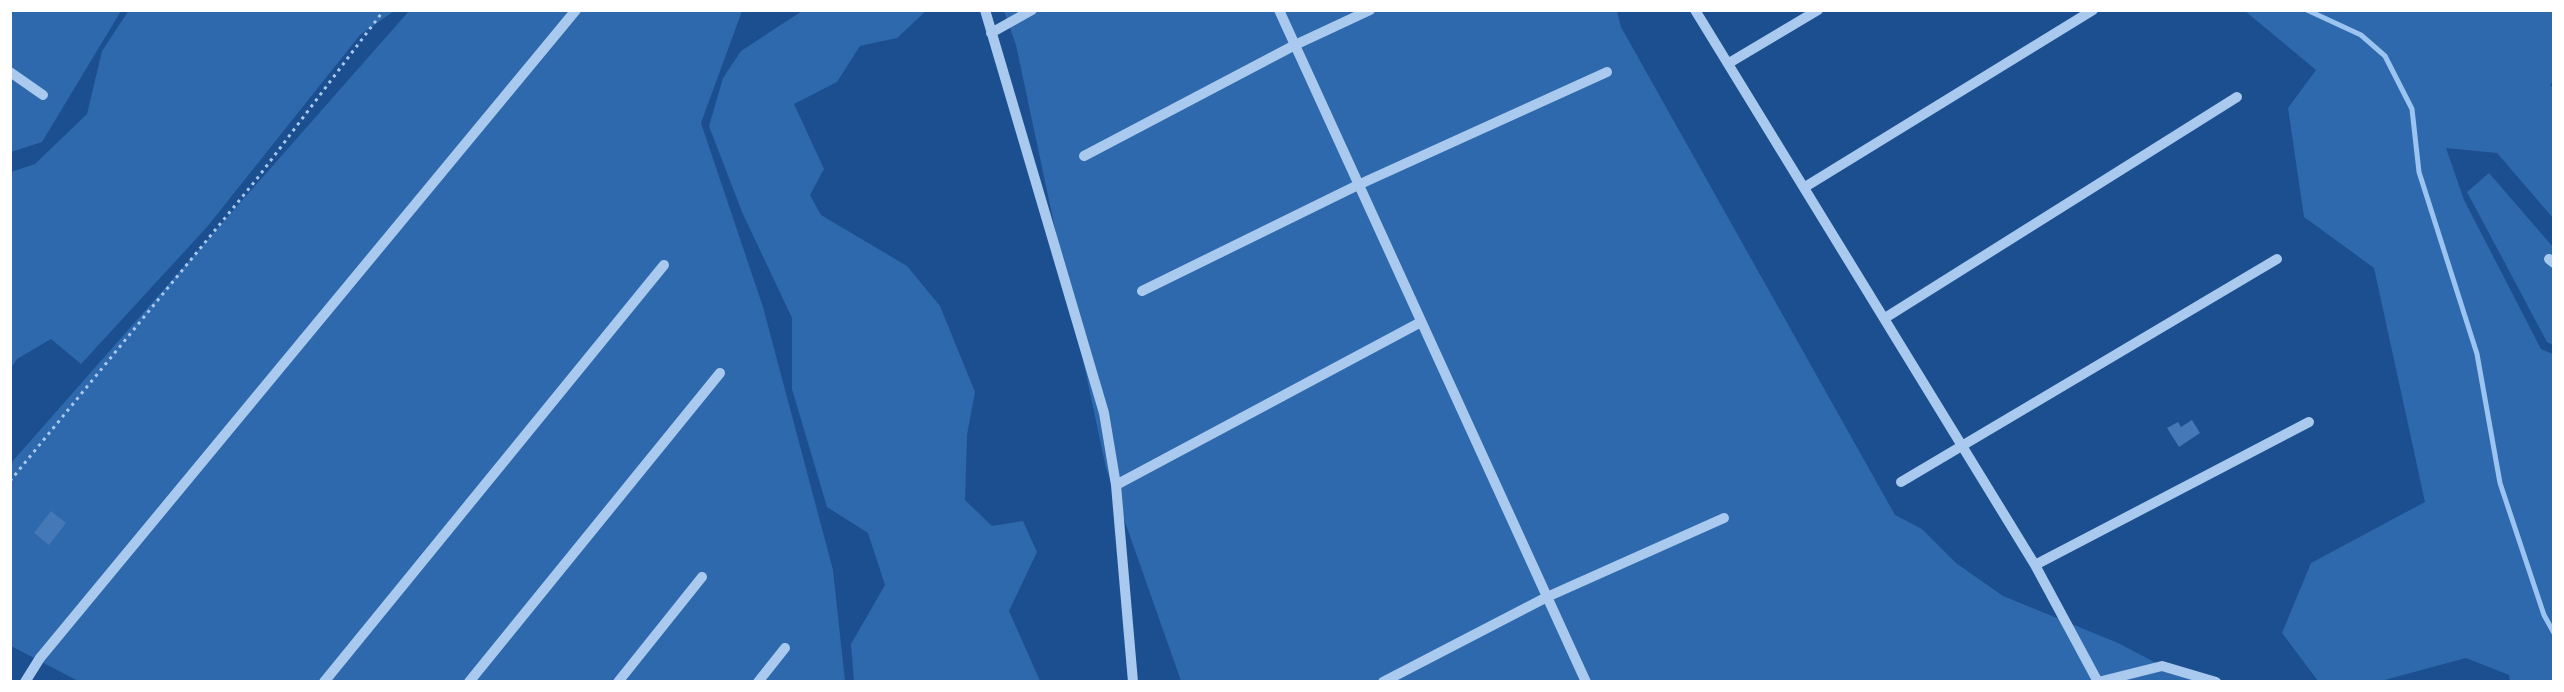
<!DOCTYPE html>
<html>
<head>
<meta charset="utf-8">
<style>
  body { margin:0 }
  #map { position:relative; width:2564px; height:692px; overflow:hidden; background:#1b4f8f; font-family:"PT Sans",sans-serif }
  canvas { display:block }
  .frame { position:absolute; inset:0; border:12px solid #fff; pointer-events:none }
</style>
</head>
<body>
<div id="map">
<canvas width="2564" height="692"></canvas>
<div class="frame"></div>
</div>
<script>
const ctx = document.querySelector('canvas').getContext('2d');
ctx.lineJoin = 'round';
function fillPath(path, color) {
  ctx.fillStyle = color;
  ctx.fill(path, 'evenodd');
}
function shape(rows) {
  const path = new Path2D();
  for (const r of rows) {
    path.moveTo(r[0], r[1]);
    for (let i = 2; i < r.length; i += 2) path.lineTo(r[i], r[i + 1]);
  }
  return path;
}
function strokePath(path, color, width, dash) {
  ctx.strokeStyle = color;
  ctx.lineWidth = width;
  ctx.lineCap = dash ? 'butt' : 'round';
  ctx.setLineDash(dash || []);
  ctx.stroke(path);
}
const green = shape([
  [129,10,394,11,360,35,207,227,81,364,51,339,17,359,11,368,11,172,35,164,87,114,102,51],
  [10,11,121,11,42,142,11,152],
  [409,11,742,11,701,123,763,307,833,570,845,681,80,682,11,646,11,463],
  [802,11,926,11,897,38,860,46,837,82,794,104,824,169,810,195,821,215,907,266,940,306,975,392,967,435,965,500,992,526,1023,521,1037,552,1009,611,1040,681,854,681,851,644,885,585,868,533,827,507,792,389,792,318,742,212,709,126,723,78,741,51],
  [1004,11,1617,11,1621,27,1895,515,1922,529,1956,563,2003,596,2118,643,2162,666,2216,681,1181,681,1106,468,1016,45],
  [2245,11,2553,11,2554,81,2550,85,2554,88,2553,218,2497,153,2446,148,2464,200,2541,349,2553,354,2553,681,2510,681,2509,675,2466,658,2381,681,2318,681,2282,633,2311,563,2425,502,2374,268,2304,217,2288,108,2316,70],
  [2489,173,2553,247,2553,345,2547,342,2467,192]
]);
const stream = shape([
  [2307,10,2361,35,2385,56,2412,109,2419,172,2477,354,2500,483,2544,615,2554,633]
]);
const building = shape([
  [2192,420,2200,433,2179,447,2167,428,2178,422,2181,427],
  [51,511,66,523,49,545,34,533]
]);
const path = shape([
  [10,481,256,180,384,10]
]);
const minor = shape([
  [985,10,1104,413,1116,485,1133,682],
  [1279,10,1586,682],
  [1695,10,2035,565,2098,682],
  [991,33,1032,10],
  [1729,63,1818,10],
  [10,72,43,95],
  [1084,156,1295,45,1370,10],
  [1805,187,2093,10],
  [2549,259,2554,263],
  [1142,291,1358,185,1607,72],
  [1885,318,2237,97],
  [1901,482,2277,259],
  [1116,485,1421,322],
  [2035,565,2309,422],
  [25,682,40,658,576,10],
  [324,682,664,265],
  [469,682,720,373],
  [618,682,702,577],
  [758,682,785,648],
  [1383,682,1547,597,1724,518],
  [2098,682,2162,666,2216,682]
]);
fillPath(green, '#2e69ad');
strokePath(stream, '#9cc4f0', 5);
fillPath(building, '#4478b7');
strokePath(path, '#a9c9ee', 3, [3, 4.5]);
strokePath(minor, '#a9c9ee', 10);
</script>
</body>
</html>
